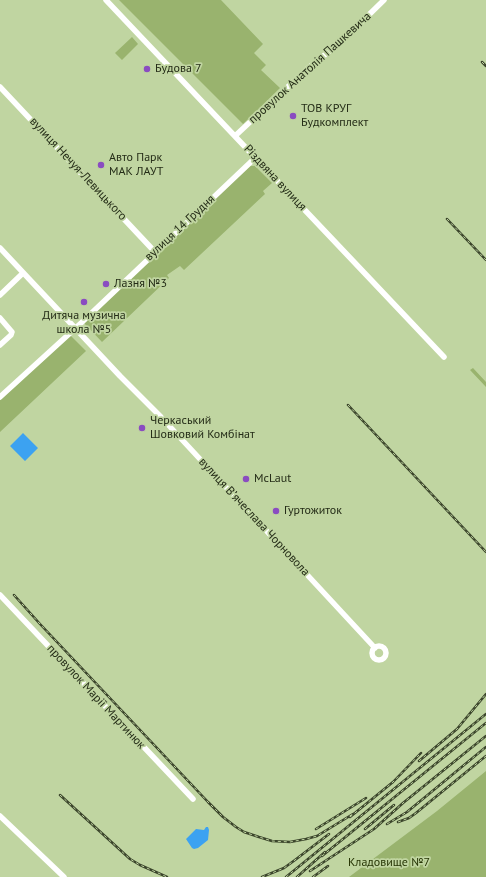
<!DOCTYPE html>
<html>
<head>
<meta charset="utf-8">
<style>
  body { margin:0 }
  canvas { display:block; background:#c0d5a1 }
</style>
</head>
<body>
<canvas width="486" height="877"></canvas>
<script>
const ctx = document.querySelector('canvas').getContext('2d');
ctx.lineJoin = 'round';
function fillPath(path, color) {
  ctx.fillStyle = color;
  ctx.fill(path, 'evenodd');
}
function shape(rows) {
  const path = new Path2D();
  for (const r of rows) {
    if (r.length === 3) {
      path.moveTo(r[0] + r[2], r[1]);
      path.arc(r[0], r[1], r[2], 0, 2 * Math.PI);
      continue;
    }
    path.moveTo(r[0], r[1]);
    for (let i = 2; i < r.length; i += 2) path.lineTo(r[i], r[i + 1]);
  }
  return path;
}
function strokePath(path, color, width, dash) {
  ctx.strokeStyle = color;
  ctx.lineWidth = width;
  ctx.lineCap = dash ? 'butt' : 'round';
  ctx.setLineDash(dash || []);
  ctx.stroke(path);
}
function drawText(font, color, halo, rows, align = 'center') {
  ctx.font = font + ' "PT Sans",sans-serif';
  ctx.lineWidth = 3.5;
  ctx.setLineDash([]);
  ctx.textBaseline = 'middle';
  ctx.strokeStyle = halo;
  ctx.fillStyle = color;
  for (const [text, x, y, turn = 0] of rows) {
    ctx.save();
    ctx.translate(x, y);
    ctx.rotate((+turn || 0) * Math.PI / 180);
    ctx.textAlign = isNaN(turn) ? turn : align;
    if (halo) ctx.strokeText(text, 0, 0);
    ctx.fillText(text, 0, 0);
    ctx.restore();
  }
}
const green = shape([
  [119,0,221,0,263,44,254,53,266,65,261,70,280,88,243,124],
  [132,37,138,44,122,60,115,53],
  [249,166,255,166,272,183,263,191,265,194,184,270,180,266,167,275,169,278,102,342,84,323],
  [70,335,86,351,0,432,0,400,39,364,42,362],
  [473,368,486,382,486,387,470,370],
  [486,771,486,877,349,877,437,811]
]);
const water = shape([
  [23,433,38,448,25,461,10,446],
  [206,827,208,827,209,830,208,840,198,848,194,849,192,848,186,839,196,829,204,830]
]);
const minor = shape([
  [106,0,444,357],
  [0,87,155,252],
  [235,136,307,69,342,41,384,0],
  [0,248,120,376,161,417,375,648],
  [0,295,23,273],
  [0,318,12,332,11,335,0,345],
  [0,397,80,324,255,158],
  [0,595,193,799],
  [379,653,7],
  [0,816,64,877]
]);
const rail = shape([
  [482,62,486,66],
  [447,219,486,260],
  [348,405,486,552],
  [14,595,40,624,208,802,223,817,236,827,244,832,259,837,272,841,290,842,306,839,317,836,353,814],
  [419,761,457,729,486,694],
  [60,795,130,859,140,865,167,877],
  [350,817,393,782,421,753],
  [398,822,409,818,416,813,486,756],
  [387,824,407,812,486,747],
  [316,829,366,798],
  [365,829,394,805],
  [322,856,486,723],
  [310,871,374,829,403,803,486,736],
  [262,877,284,868,295,860,329,834],
  [286,877,486,714],
  [297,877,325,852],
  [313,877,328,866]
]);
const markers = [
  [147,69,4,"#8a4cc1"],
  [293,116,4,"#8a4cc1"],
  [101,165,4,"#8a4cc1"],
  [106,284,4,"#8a4cc1"],
  [84,302,4,"#8a4cc1"],
  [142,428,4,"#8a4cc1"],
  [246,479,4,"#8a4cc1"],
  [276,511,4,"#8a4cc1"]
];
const streetNames = [
  ["провулок Анатолія Пашкевича",310,68,-42],
  ["вулиця Нечуя-Левицького",78,169,47],
  ["Різдвяна вулиця",275,178,47],
  ["вулиця 14 Грудня",180,228,-43],
  ["вулиця Вʼячеслава Чорновола",254,517,47],
  ["провулок Марії Мартинюк",96,697,47]
];
const poiNames = [
  ["Будова 7",155,69],
  ["ТОВ КРУГ",301,109],
  ["Будкомплект",301,123],
  ["Авто Парк",109,158],
  ["МАК ЛАУТ",109,172],
  ["Лазня №3",114,284],
  ["Дитяча музична",84,316,"center"],
  ["школа №5",84,330,"center"],
  ["Черкаський",150,421],
  ["Шовковий Комбінат",150,435],
  ["McLaut",254,479],
  ["Гуртожиток",284,511]
];
const parkNames = [
  ["Кладовище №7",389,863]
];
fillPath(green, '#99b36e');
fillPath(water, '#3ca2f1');
strokePath(minor, '#fff', 5.5);
strokePath(rail, '#3b452b', 2.5);
strokePath(rail, '#c0d5a1', 1, [3]);
for (const [x, y, r, color] of markers) {
  const dot = new Path2D();
  dot.arc(x, y, r, 0, 2 * Math.PI);
  ctx.fillStyle = color;
  ctx.fill(dot);
  strokePath(dot, '#c0d5a1', 1.5);
}
drawText('12px', '#242c17', '#c0d5a1', streetNames);
drawText('12px', '#242c17', '#c0d5a1', poiNames, 'left');
drawText('12px', '#263505', '#c0d5a1', parkNames);
</script>
</body>
</html>
